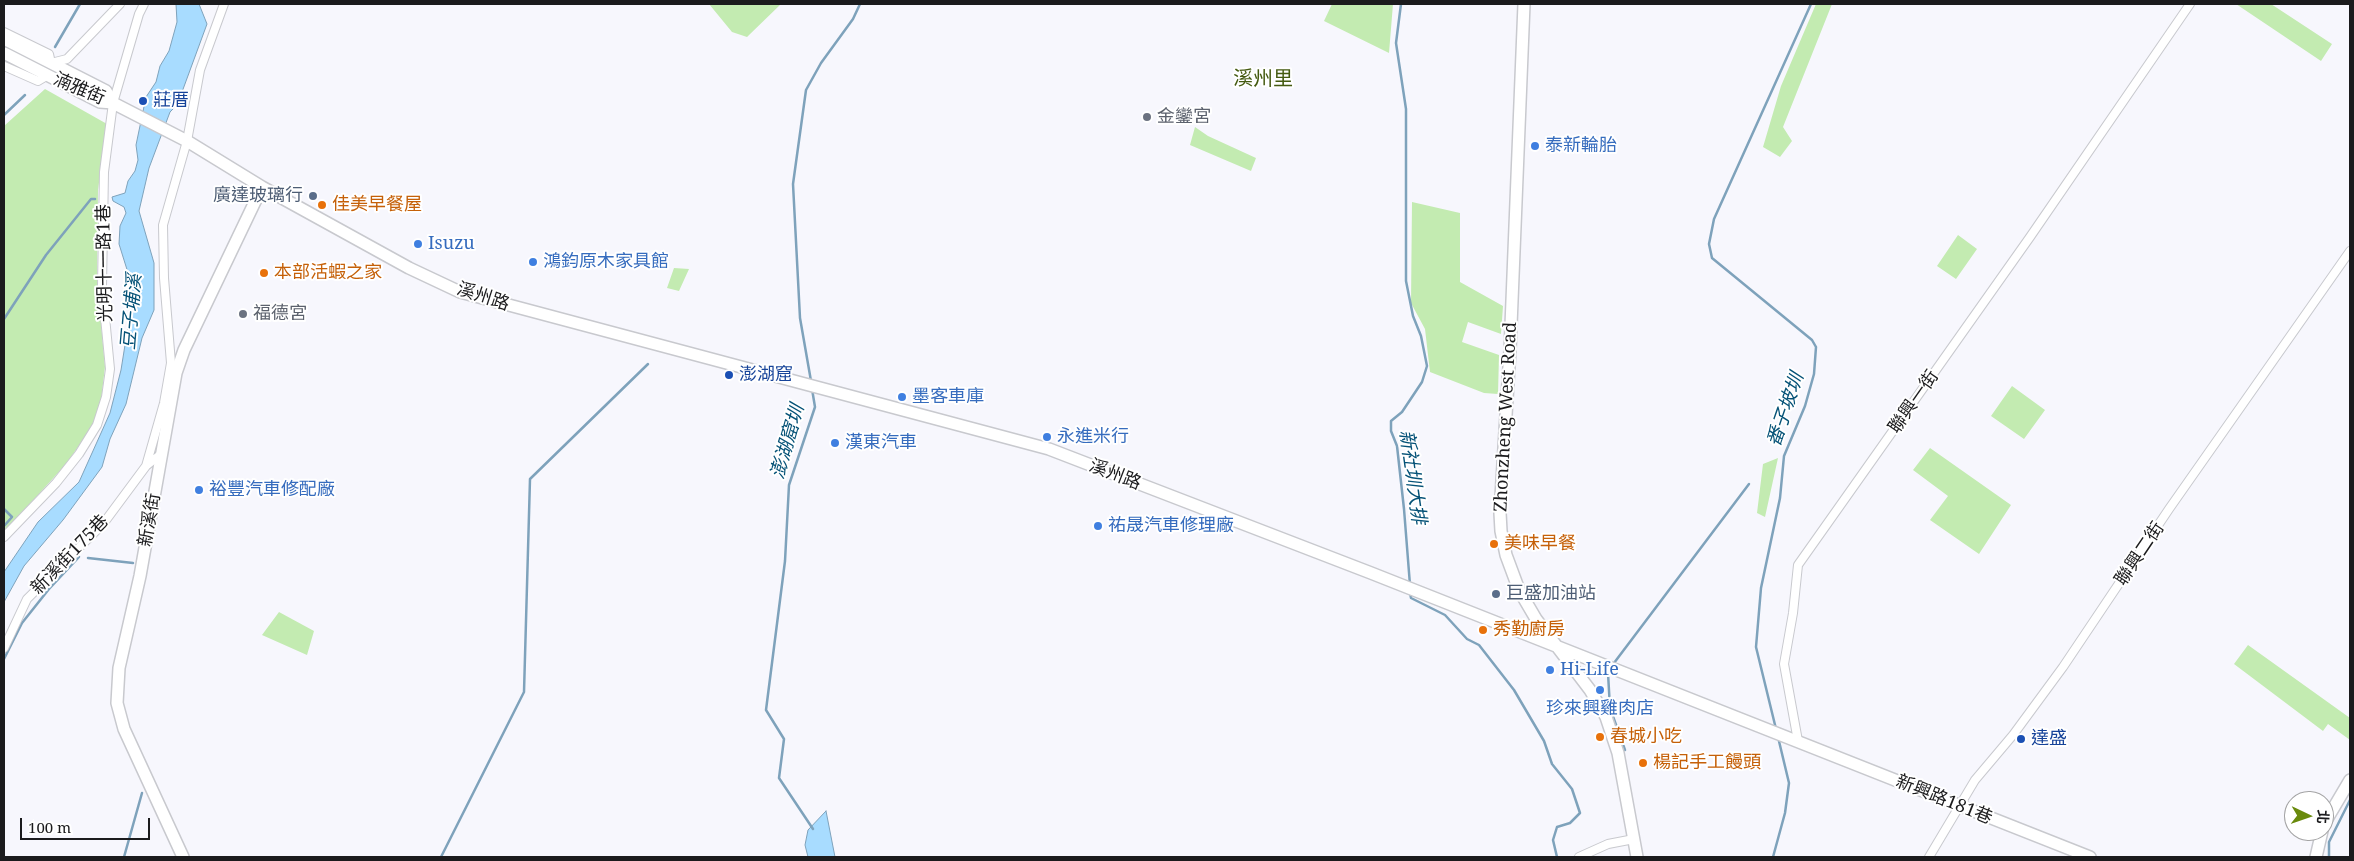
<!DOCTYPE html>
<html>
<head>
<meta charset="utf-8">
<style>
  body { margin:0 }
  #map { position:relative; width:2354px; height:861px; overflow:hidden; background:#f7f7fd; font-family:"Noto Serif","Noto Sans TC",serif }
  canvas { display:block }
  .frame { position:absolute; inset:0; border:5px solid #1b1b1d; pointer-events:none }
  .north { position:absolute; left:2284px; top:791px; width:50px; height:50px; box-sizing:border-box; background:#fff; border:1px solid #a4a4a5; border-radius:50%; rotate:93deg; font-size:14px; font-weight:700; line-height:20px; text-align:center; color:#1b1b1d }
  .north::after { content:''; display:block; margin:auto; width:18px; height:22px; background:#698a0d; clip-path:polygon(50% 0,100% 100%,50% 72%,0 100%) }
  .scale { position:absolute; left:20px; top:818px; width:130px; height:22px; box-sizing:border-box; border:2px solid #1b1b1d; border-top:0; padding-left:6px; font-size:15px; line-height:18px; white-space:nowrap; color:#1b1b1d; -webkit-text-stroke:4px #fff; paint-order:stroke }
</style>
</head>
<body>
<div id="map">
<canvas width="2354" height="861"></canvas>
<div class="frame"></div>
<div class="north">北</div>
<div class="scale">100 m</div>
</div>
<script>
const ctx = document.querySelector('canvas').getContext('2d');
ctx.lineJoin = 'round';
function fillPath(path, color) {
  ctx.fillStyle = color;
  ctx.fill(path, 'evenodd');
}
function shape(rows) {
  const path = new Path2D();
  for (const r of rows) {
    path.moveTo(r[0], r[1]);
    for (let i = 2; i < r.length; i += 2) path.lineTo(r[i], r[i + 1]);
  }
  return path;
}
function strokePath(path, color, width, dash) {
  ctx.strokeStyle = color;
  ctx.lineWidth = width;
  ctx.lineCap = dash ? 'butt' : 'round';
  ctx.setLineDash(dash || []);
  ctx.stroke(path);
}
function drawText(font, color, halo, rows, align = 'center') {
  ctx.font = font + ' "Noto Serif","Noto Sans TC",serif';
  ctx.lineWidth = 4;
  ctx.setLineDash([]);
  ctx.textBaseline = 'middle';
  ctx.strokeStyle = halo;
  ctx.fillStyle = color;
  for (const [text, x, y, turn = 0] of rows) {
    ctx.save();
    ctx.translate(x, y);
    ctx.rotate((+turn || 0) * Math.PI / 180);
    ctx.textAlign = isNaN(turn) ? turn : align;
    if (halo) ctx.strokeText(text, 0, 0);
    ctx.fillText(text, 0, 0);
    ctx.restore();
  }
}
const green = shape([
  [709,4,781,4,747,37,732,32],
  [1332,4,1393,4,1389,53,1324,21],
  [1816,4,1832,4,1783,127,1792,141,1780,157,1763,147,1781,86],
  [2236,4,2271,4,2332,44,2321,61],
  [45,89,107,124,98,190,97,280,105,367,101,401,95,420,86,435,67,463,6,530,4,530,4,126],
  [1195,127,1208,136,1256,158,1251,171,1190,145],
  [1412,202,1460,213,1460,282,1503,306,1501,334,1468,322,1462,342,1499,355,1498,394,1484,393,1430,372,1425,329,1411,303],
  [1958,235,1977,249,1956,279,1937,266],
  [674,268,689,269,679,291,667,288],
  [2012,386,2045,410,2024,439,1991,416],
  [1930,448,2011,505,1979,554,1930,520,1948,496,1913,470],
  [1778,458,1765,517,1757,513,1763,464],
  [279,612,314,631,307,655,262,635],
  [2248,645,2350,718,2350,740,2328,724,2323,731,2234,664]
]);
const water = shape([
  [176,4,199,4,207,24,182,92,181,101,170,112,149,168,139,211,154,263,154,310,142,338,126,404,110,439,102,467,63,520,24,566,4,602,4,572,38,522,79,482,110,413,121,370,129,320,129,276,119,244,120,226,126,213,124,207,113,201,112,197,125,193,128,181,135,171,138,160,136,145,146,97,156,82,160,66,169,51,177,22,176,4],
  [826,811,835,857,808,857,805,845,808,830,826,811]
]);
const stream = shape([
  [1401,4,1396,43,1406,109,1406,281,1413,316,1421,336,1427,366,1422,382,1402,412,1391,421,1391,431,1397,446,1404,509,1410,585],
  [55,47,80,4],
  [4,115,25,95],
  [4,319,46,255,91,199,95,199],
  [811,381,800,318,793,184,806,90,821,63,853,19,860,4],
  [812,389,815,407,789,485,785,561,766,710,784,739,779,778,813,829],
  [4,509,12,517,4,526],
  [88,558,133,563],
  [1410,593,1411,598,1445,615,1467,639,1479,645,1514,690,1544,741,1552,764,1572,789,1580,813,1570,823,1557,827,1553,840,1557,857],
  [4,659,22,623,49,589,79,557],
  [1614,663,1749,484],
  [1608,673,1610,708,1625,750],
  [1776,729,1756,647,1761,588,1780,498,1784,456,1805,406,1814,374,1816,347,1812,340,1712,258,1709,244,1714,219,1811,4],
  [124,857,142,793],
  [441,857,524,692,530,479,648,364],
  [1773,857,1785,813,1789,783,1778,737],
  [2329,857,2329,842,2350,800]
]);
const street = shape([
  [4,32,49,54,51,63,67,59,120,4],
  [4,66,38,81,48,75],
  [146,466,164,403,171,363,164,278,163,225,187,141,200,70,224,4],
  [4,537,56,483,79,454,97,425,106,397,110,369,102,286,104,172,113,103,139,14,144,4],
  [4,648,27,599,103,524,146,466,161,454],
  [1798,741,1784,664,1793,613,1798,565,2030,237,2190,4],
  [1579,857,1608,844,1634,839],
  [1929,857,1975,780,2013,735,2063,667,2169,509,2350,251]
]);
const secondary = shape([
  [1524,4,1510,350,1500,513,1501,531,1506,555,1519,590,1536,619,1590,690,1606,717,1618,753,1637,857],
  [4,39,106,91,113,103],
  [4,53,100,102,113,103,187,141,262,187,409,268,460,292,1049,449,1371,573,2090,857],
  [2324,824,2350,780],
  [183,857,124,729,117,703,119,668,140,576,176,373,184,350,262,187],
  [2316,857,2322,831]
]);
const markers = [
  [143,101,5,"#1a4fb4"],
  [1147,117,5,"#6b7280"],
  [1535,146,5,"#3f7fe0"],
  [313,196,5,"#5c6f8a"],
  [322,205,5,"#e8710a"],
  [418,244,5,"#3f7fe0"],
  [533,262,5,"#3f7fe0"],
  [264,273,5,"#e8710a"],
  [243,314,5,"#6b7280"],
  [729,375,5,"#1a4fb4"],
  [902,397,5,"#3f7fe0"],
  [1047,437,5,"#3f7fe0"],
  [835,443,5,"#3f7fe0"],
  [199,490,5,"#3f7fe0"],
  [1098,526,5,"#3f7fe0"],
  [1494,544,5,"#e8710a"],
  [1496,594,5,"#5c6f8a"],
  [1483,630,5,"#e8710a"],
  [1550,670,5,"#3f7fe0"],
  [1600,690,5,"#3f7fe0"],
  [1600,737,5,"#e8710a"],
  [2021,739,5,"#1a4fb4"],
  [1643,763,5,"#e8710a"]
];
const streetNames = [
  ["湳雅街",79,89,23],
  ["光明十一路1巷",105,263,-91],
  ["溪州路",483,297,18],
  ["聯興一街",1914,402,-55],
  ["Zhonzheng West Road",1506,417,-87],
  ["溪州路",1115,475,21],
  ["新溪街",150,520,-80],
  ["聯興二街",2140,554,-56],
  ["新溪街175巷",70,555,-46],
  ["新興路181巷",1944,800,22]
];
const transitNames = [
  ["莊厝",153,101],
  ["澎湖窟",739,375],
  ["達盛",2031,739]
];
const worshipNames = [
  ["金鑾宮",1157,117],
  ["福德宮",253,314]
];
const shopNames = [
  ["泰新輪胎",1545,146],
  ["Isuzu",428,244],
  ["鴻鈞原木家具館",543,262],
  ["墨客車庫",912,397],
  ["永進米行",1057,437],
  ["漢東汽車",845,443],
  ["裕豐汽車修配廠",209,490],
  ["祐晟汽車修理廠",1108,526],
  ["Hi-Life",1560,670],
  ["珍來興雞肉店",1600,709,"center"]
];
const serviceNames = [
  ["廣達玻璃行",303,196],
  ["巨盛加油站",1506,594,"left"]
];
const foodNames = [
  ["佳美早餐屋",332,205],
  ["本部活蝦之家",274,273],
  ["美味早餐",1504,544],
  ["秀勤廚房",1493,630],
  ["春城小吃",1610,737],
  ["楊記手工饅頭",1653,763]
];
const waterNames = [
  ["豆子埔溪",132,312,-85],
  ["番子坡圳",1786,410,-71],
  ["澎湖窟圳",788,442,-74],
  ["新社圳大排",1412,477,82]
];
const quarterNames = [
  ["溪州里",1263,79]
];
fillPath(green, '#c3ebb1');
fillPath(water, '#a8dcff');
strokePath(water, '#7ea2bb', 1);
strokePath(stream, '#7ea2bb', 2.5);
strokePath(street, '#c8c9ce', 10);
strokePath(secondary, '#c8c9ce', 14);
strokePath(street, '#fff', 8);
strokePath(secondary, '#fff', 11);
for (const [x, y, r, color] of markers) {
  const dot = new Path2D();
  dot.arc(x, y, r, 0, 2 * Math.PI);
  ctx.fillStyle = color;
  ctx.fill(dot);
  strokePath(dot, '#fff', 2);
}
drawText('18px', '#1b1b1d', '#fff', streetNames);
drawText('18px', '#164399', '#fff', transitNames, 'left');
drawText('18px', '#5b616d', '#fff', worshipNames, 'left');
drawText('18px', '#366cbe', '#fff', shopNames, 'left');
drawText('18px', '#4e5e75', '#fff', serviceNames, 'right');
drawText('18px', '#c56008', '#fff', foodNames, 'left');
drawText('italic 19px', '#055277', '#fff', waterNames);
drawText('20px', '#445a11', '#fff', quarterNames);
</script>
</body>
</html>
